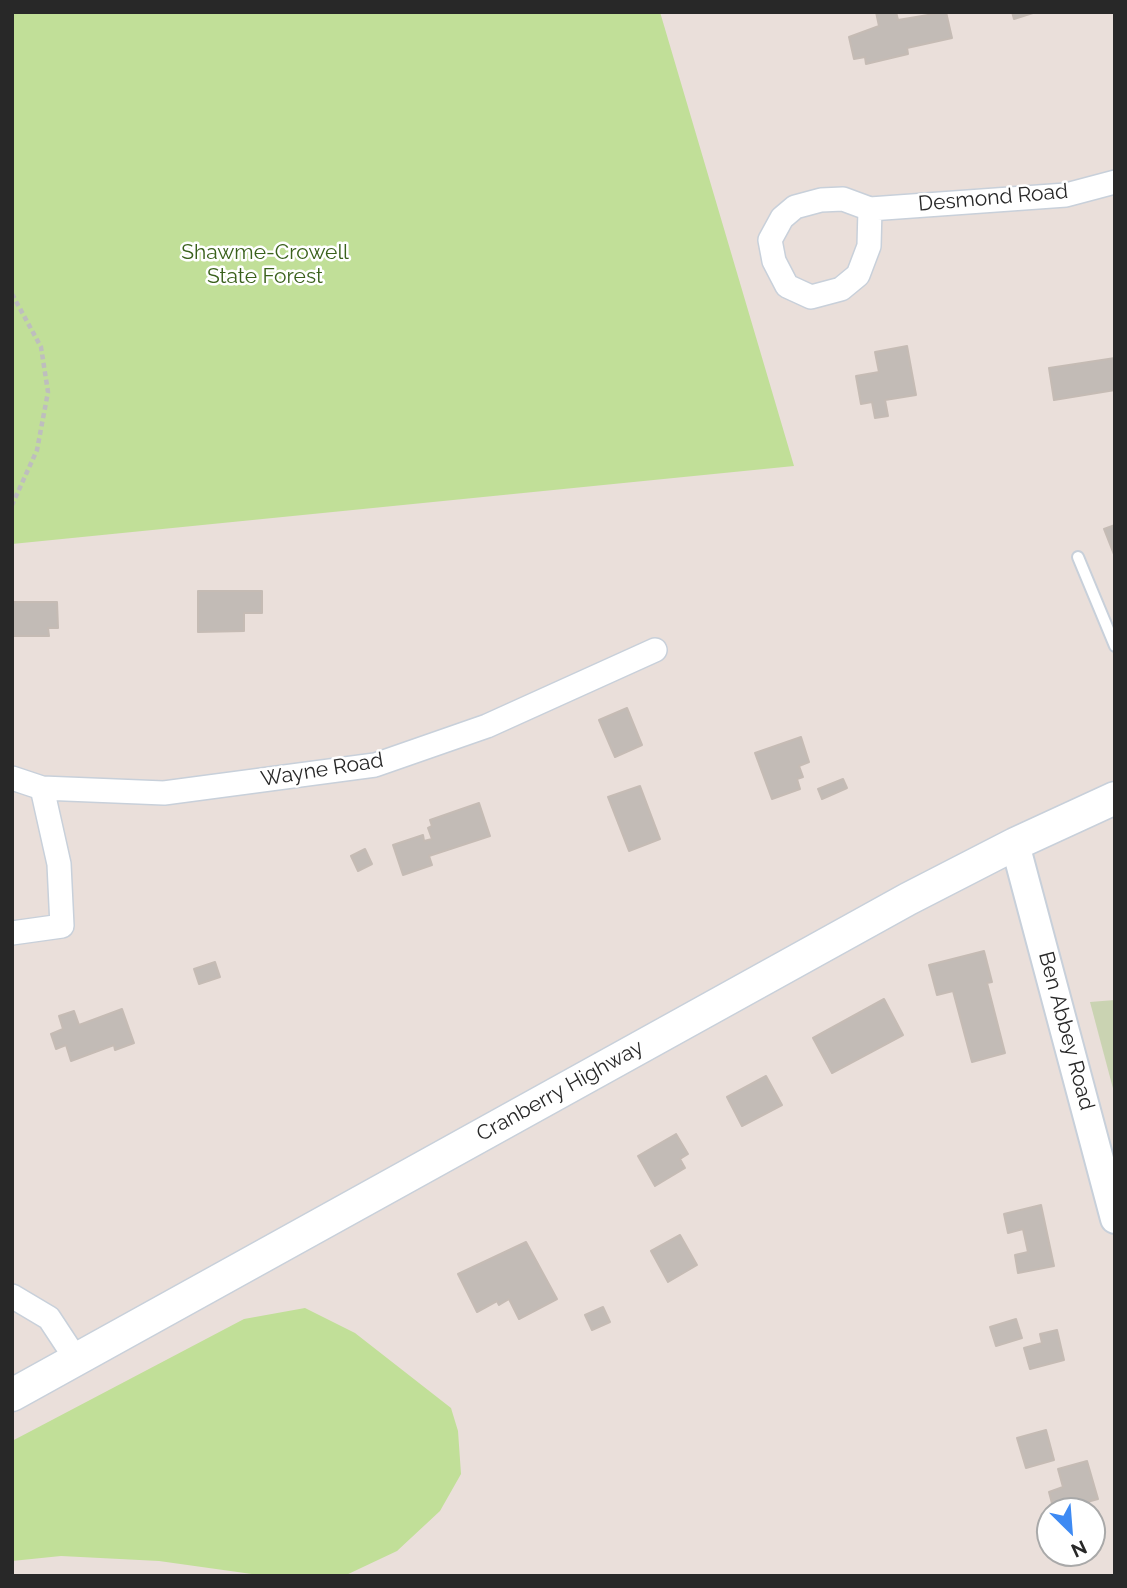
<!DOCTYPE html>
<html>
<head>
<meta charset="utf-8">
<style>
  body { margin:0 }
  #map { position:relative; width:1127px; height:1588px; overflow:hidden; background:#eadfda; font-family:Raleway,sans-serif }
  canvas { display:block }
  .frame { position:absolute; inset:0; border:14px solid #282828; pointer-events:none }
  .north { position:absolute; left:1036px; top:1497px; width:70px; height:70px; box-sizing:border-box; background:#fff; border:2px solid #a9a9a9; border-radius:50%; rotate:155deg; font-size:19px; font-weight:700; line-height:28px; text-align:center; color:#282828 }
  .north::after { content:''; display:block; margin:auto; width:24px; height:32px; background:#3e8af3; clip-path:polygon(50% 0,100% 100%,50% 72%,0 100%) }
</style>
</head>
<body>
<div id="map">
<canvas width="1127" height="1588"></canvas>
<div class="frame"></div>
<div class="north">N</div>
</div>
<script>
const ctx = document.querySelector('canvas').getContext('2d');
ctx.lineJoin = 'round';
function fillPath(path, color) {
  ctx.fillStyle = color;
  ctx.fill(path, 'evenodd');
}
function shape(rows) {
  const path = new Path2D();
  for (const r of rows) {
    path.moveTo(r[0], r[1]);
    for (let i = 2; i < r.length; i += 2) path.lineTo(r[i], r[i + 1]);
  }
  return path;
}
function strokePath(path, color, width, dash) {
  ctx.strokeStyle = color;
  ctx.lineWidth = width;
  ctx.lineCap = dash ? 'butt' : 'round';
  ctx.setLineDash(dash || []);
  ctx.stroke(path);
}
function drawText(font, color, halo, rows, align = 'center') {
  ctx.font = font + ' Raleway,sans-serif';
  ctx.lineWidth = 5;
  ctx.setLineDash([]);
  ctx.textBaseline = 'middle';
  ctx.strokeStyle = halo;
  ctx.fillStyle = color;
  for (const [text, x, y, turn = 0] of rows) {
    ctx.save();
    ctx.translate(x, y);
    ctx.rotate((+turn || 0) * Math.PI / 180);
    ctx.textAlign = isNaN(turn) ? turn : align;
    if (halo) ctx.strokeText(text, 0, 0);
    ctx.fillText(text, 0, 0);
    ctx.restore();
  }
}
const green = shape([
  [12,12,660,12,794,466,12,544],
  [305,1308,355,1333,451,1408,458,1431,461,1474,440,1511,397,1551,344,1576,266,1576,159,1561,61,1556,12,1561,12,1441,244,1319]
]);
const cemetery = shape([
  [1115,1000,1115,1096,1090,1002]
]);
const building = shape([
  [876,12,896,12,898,20,946,12,952,38,907,48,908,54,866,64,865,57,854,59,849,37,879,26,876,12],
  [1012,12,1036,12,1014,19,1012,12],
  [907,346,916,395,885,400,888,416,875,418,872,402,861,404,856,376,879,372,875,352,907,346],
  [1115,358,1115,390,1054,400,1049,368,1115,358],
  [1115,525,1115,557,1104,529,1115,525],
  [198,591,262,591,262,613,244,613,244,631,198,632,198,591],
  [12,602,57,602,58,628,48,628,49,636,12,636,12,602],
  [627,708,642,745,615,757,599,720,627,708],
  [801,737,809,762,799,766,803,777,797,779,800,789,772,799,755,753,801,737],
  [843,779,847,788,822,799,818,789,843,779],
  [640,786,660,839,629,851,608,797,640,786],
  [479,803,490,836,429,856,432,865,403,875,393,845,423,835,424,841,432,839,428,828,432,826,430,820,479,803],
  [365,849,372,864,358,871,351,856,365,849],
  [984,951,992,982,987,983,1005,1053,972,1062,953,991,937,995,929,965,984,951],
  [215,962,220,977,199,984,194,969,215,962],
  [884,999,903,1035,832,1073,813,1038,884,999],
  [122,1009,134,1043,115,1050,114,1045,71,1061,66,1045,56,1049,51,1034,63,1029,59,1016,74,1011,79,1025,122,1009],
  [766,1076,782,1105,742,1126,727,1097,766,1076],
  [676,1134,688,1154,680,1159,685,1168,655,1186,638,1156,676,1134],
  [1041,1205,1054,1266,1018,1273,1015,1255,1028,1252,1023,1229,1008,1233,1004,1214,1041,1205],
  [680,1235,697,1265,668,1282,651,1251,680,1235],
  [526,1242,557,1299,519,1319,509,1299,499,1305,497,1301,477,1312,458,1274,526,1242],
  [603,1307,610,1322,592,1330,585,1315,603,1307],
  [1016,1319,1022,1338,996,1346,990,1327,1016,1319],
  [1057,1330,1064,1360,1030,1369,1024,1348,1042,1343,1040,1334,1057,1330],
  [1046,1430,1054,1460,1026,1468,1017,1438,1046,1430],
  [1087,1461,1098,1499,1054,1511,1049,1492,1063,1487,1058,1469,1087,1461]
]);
const path = shape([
  [12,294,41,347,48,392,37,450,12,505]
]);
const service = shape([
  [1078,557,1115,646]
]);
const minor = shape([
  [870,209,869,246,858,275,841,289,811,297,787,286,774,261,770,240,782,218,795,207,821,200,843,199,870,209,1066,195,1115,182],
  [12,778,42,788,164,793,375,765,487,726,655,650],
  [12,933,62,926,59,864,42,788],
  [12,1296,49,1318,76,1359]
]);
const tertiary = shape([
  [1015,844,1115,1219]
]);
const secondary = shape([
  [12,1395,908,899,1015,844,1115,798]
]);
const streetNames = [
  ["Desmond Road",993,198,-5],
  ["Wayne Road",322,770,-9],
  ["Ben Abbey Road",1066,1031,75],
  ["Cranberry Highway",560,1091,-29]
];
const parkNames = [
  ["Shawme-Crowell",265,253],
  ["State Forest",265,277]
];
fillPath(green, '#c1df98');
fillPath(cemetery, '#cad3b2');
fillPath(building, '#c2bbb6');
strokePath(building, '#c5bbb4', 2);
strokePath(service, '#c8d0da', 14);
strokePath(minor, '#c8d0da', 26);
strokePath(tertiary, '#c8d0da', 32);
strokePath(secondary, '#c8d0da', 35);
strokePath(path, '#bebebe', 4.5, [5, 3.5]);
strokePath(service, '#fff', 10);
strokePath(minor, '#fff', 23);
strokePath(tertiary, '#fff', 28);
strokePath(secondary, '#fff', 32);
drawText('21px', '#282828', '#fff', streetNames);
drawText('21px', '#3a611c', '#fff', parkNames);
</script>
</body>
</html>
